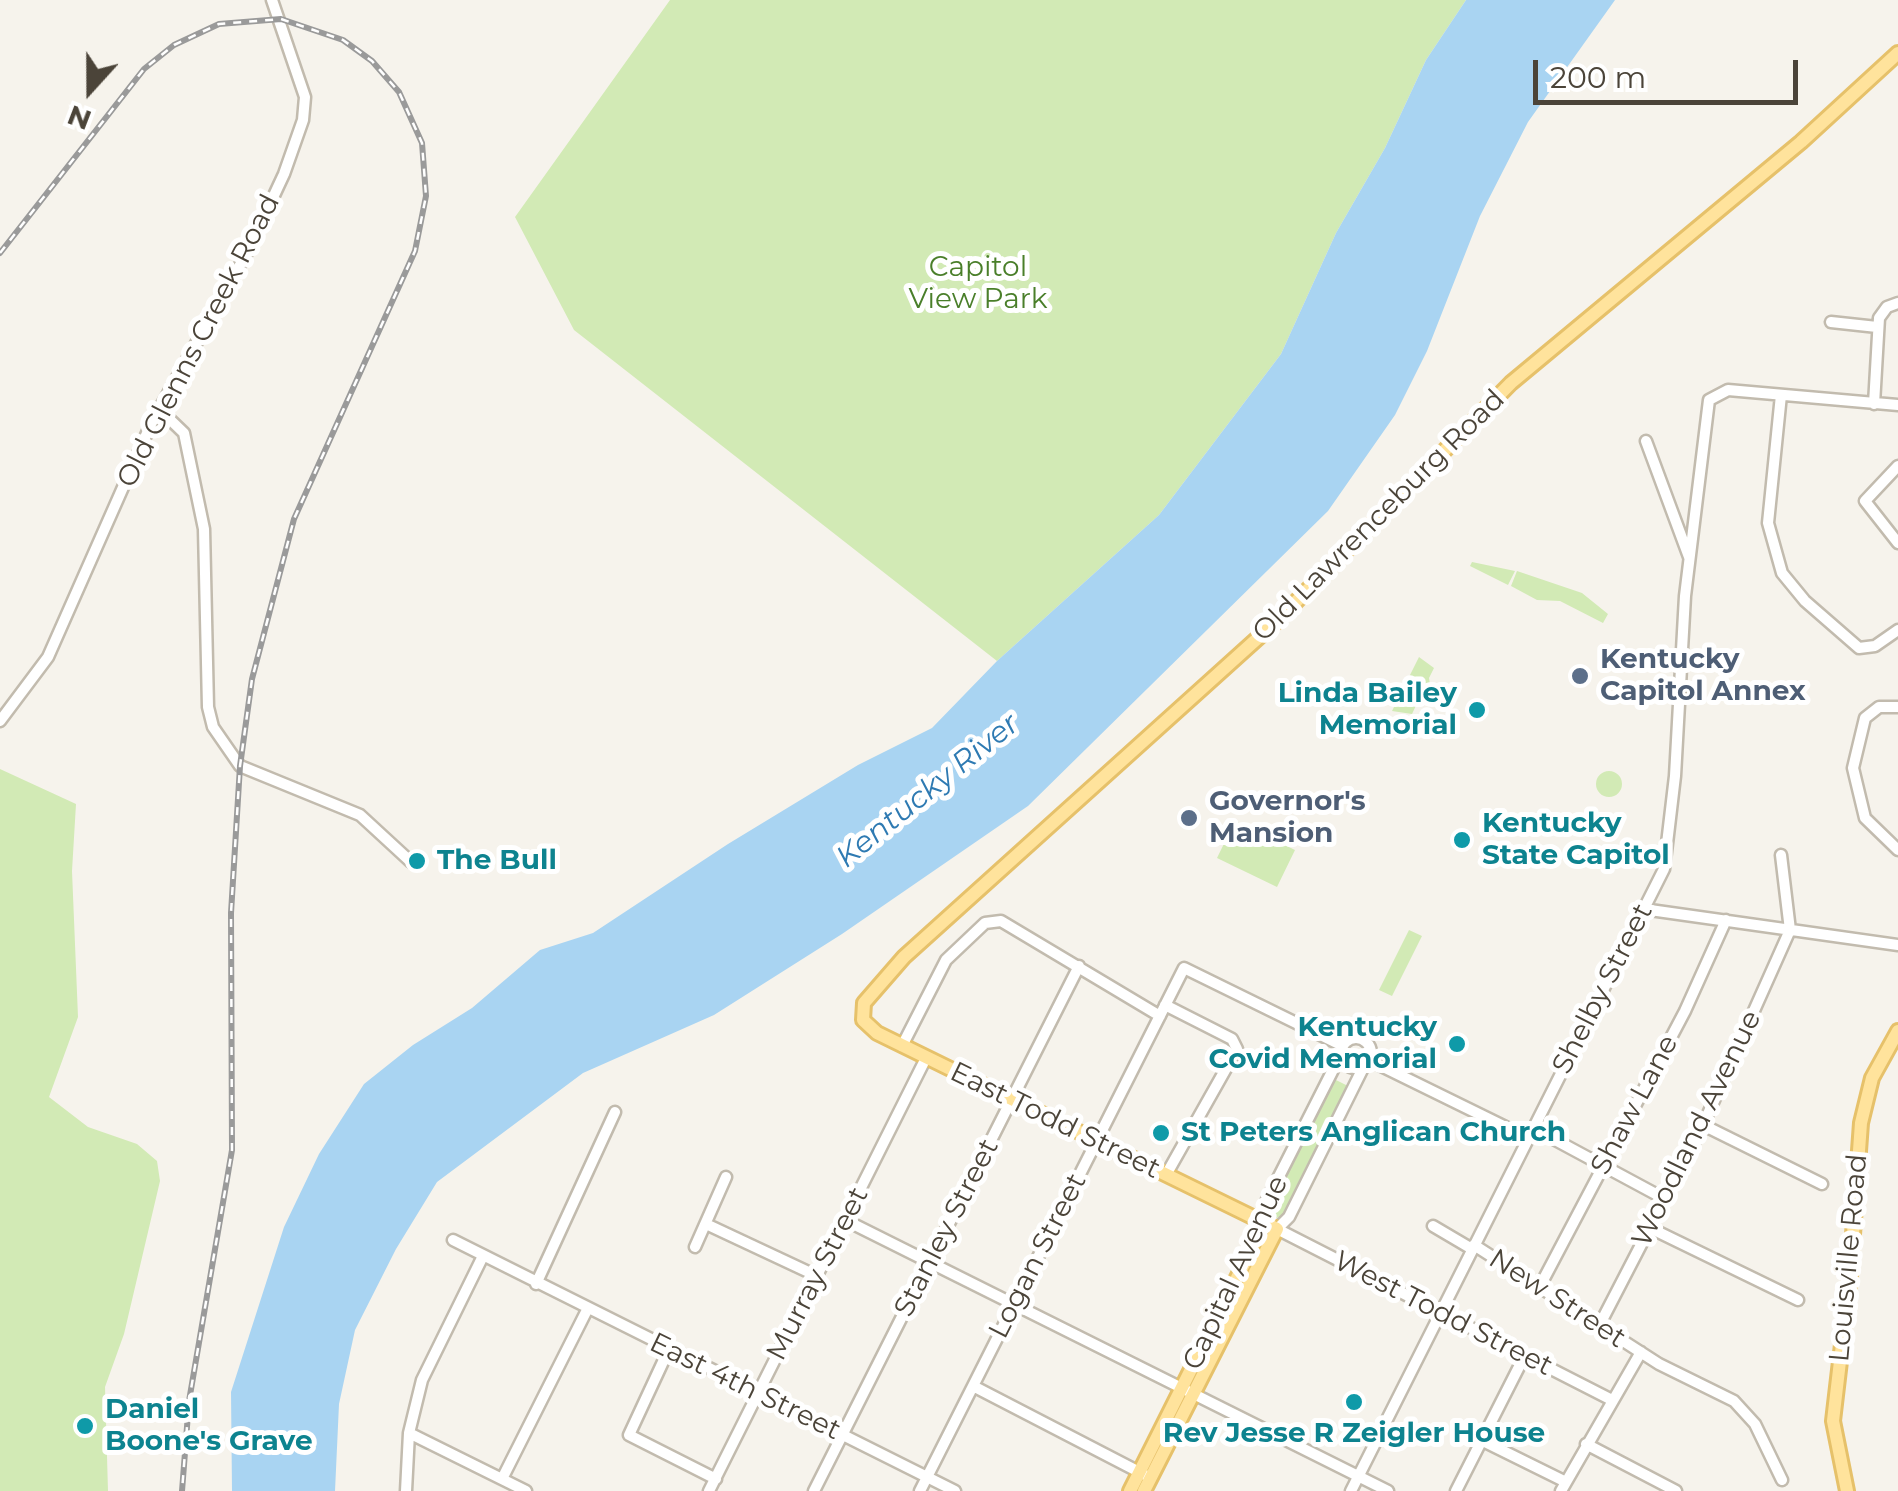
<!DOCTYPE html>
<html>
<head>
<meta charset="utf-8">
<style>
  body { margin:0 }
  #map { position:relative; width:1898px; height:1491px; overflow:hidden; background:#f6f3ec; font-family:Montserrat,sans-serif }
  canvas { display:block }
  .north { position:absolute; left:40px; top:40px; width:100px; height:100px; -webkit-text-stroke:8px #fff; paint-order:stroke; rotate:201deg; font-size:28px; font-weight:700; line-height:40px; text-align:center; color:#4b4439 }
  .north::after { content:''; display:block; margin:auto; width:35px; height:45px; background:#4b4439; clip-path:polygon(50% 0,100% 100%,50% 72%,0 100%) }
  .scale { position:absolute; left:1533px; top:60px; width:265px; height:45px; box-sizing:border-box; border:5px solid #4b4439; border-top:0; padding-left:12px; font-size:30px; line-height:35px; white-space:nowrap; color:#4b4439; -webkit-text-stroke:8px #fff; paint-order:stroke }
</style>
</head>
<body>
<div id="map">
<canvas width="1898" height="1491"></canvas>
<div class="north">N</div>
<div class="scale">200 m</div>
</div>
<script>
const ctx = document.querySelector('canvas').getContext('2d');
ctx.lineJoin = 'round';
function fillPath(path, color) {
  ctx.fillStyle = color;
  ctx.fill(path, 'evenodd');
}
function shape(rows) {
  const path = new Path2D();
  for (const r of rows) {
    if (r.length === 3) {
      path.moveTo(r[0] + r[2], r[1]);
      path.arc(r[0], r[1], r[2], 0, 2 * Math.PI);
      continue;
    }
    path.moveTo(r[0], r[1]);
    for (let i = 2; i < r.length; i += 2) path.lineTo(r[i], r[i + 1]);
  }
  return path;
}
function strokePath(path, color, width, dash) {
  ctx.strokeStyle = color;
  ctx.lineWidth = width;
  ctx.lineCap = dash ? 'butt' : 'round';
  ctx.setLineDash(dash || []);
  ctx.stroke(path);
}
function drawText(font, color, halo, rows, align = 'center') {
  ctx.font = font + ' Montserrat,sans-serif';
  ctx.lineWidth = 10;
  ctx.setLineDash([]);
  ctx.textBaseline = 'middle';
  ctx.strokeStyle = halo;
  ctx.fillStyle = color;
  for (const [text, x, y, turn = 0] of rows) {
    ctx.save();
    ctx.translate(x, y);
    ctx.rotate((+turn || 0) * Math.PI / 180);
    ctx.textAlign = isNaN(turn) ? turn : align;
    if (halo) ctx.strokeText(text, 0, 0);
    ctx.fillText(text, 0, 0);
    ctx.restore();
  }
}
const green = shape([
  [670,0,1466,0,1426,60,1385,148,1336,233,1281,354,1159,515,997,661,574,330,515,217],
  [1472,562,1515,571,1508,585,1470,566],
  [1517,571,1582,593,1608,614,1603,623,1560,601,1537,600,1511,586],
  [1419,657,1434,668,1429,678,1431,691,1420,697,1412,714,1392,711],
  [0,769,76,804,72,871,78,1017,49,1097,88,1127,137,1144,157,1161,160,1181,124,1334,105,1387,108,1491,0,1491],
  [1609,784,13],
  [1235,821,1295,850,1277,887,1217,858],
  [1409,930,1422,936,1392,996,1379,990],
  [1332,1078,1350,1087,1286,1215,1273,1219,1268,1206]
]);
const water = shape([
  [1466,0,1615,0,1528,122,1480,216,1427,351,1395,415,1328,511,1028,806,842,934,714,1015,583,1073,437,1182,396,1249,355,1330,339,1404,335,1491,232,1491,231,1392,284,1227,319,1154,364,1084,413,1045,472,1008,540,950,593,933,728,844,858,765,932,728,997,661,1159,515,1281,354,1336,233,1385,148,1426,60]
]);
const minor = shape([
  [1831,322,1877,327],
  [1781,395,1768,523,1782,573,1805,601,1859,648,1875,646,1898,630],
  [1874,404,1879,318,1887,307,1898,303],
  [159,409,184,433,204,529,208,707,213,727,240,766,360,815,411,862],
  [1646,441,1689,557],
  [1898,466,1865,501,1898,543],
  [1898,707,1879,707,1865,718,1853,768,1865,818,1898,850],
  [0,721,48,657,151,424,249,249,284,174,303,120,305,97,272,0],
  [1643,909,1898,945],
  [1165,1005,1232,1039,1237,1049,1166,1175],
  [1356,1053,15],
  [902,1046,946,960,985,923,1001,921,1160,1016],
  [1369,1060,1528,1138],
  [1365,1064,1289,1217,1277,1229,1610,1399],
  [1703,1125,1822,1184],
  [1533,1128,1665,1199],
  [845,1220,1388,1491],
  [706,1224,817,1276],
  [1264,1224,1266,1202,1341,1054],
  [1433,1226,1472,1249],
  [1650,1228,1798,1300],
  [453,1240,955,1491],
  [1474,1245,1659,1364,1734,1401,1755,1424,1782,1480],
  [695,1247,726,1177],
  [536,1284,615,1112],
  [1539,1288,1685,1011,1726,920],
  [1599,1326,1703,1125,1790,930,1781,855],
  [668,1351,629,1435,716,1479],
  [973,1386,1145,1475],
  [409,1433,526,1491],
  [1481,1440,1566,1482],
  [1586,1444,1676,1491],
  [502,1479,587,1310],
  [406,1491,409,1433,422,1380,483,1256],
  [709,1491,926,1058],
  [814,1491,1079,966],
  [920,1491,1184,968,1343,1046],
  [1351,1491,1664,869,1675,776,1685,596,1709,400,1728,390,1898,405],
  [1456,1491,1525,1355],
  [1561,1491,1641,1352]
]);
const major = shape([
  [1130,1491,1264,1224],
  [1144,1491,1277,1229,877,1033,863,1020,864,1003,904,957,1279,619,1511,383,1801,142,1898,53],
  [1847,1491,1833,1421,1850,1276,1861,1123,1872,1078,1898,1031]
]);
const rail = shape([
  [0,253,144,69,174,45,219,24,281,19,343,40,372,61,399,92,422,143,426,196,415,251,294,519,252,679,240,766,231,913,232,1150,189,1401,182,1491]
]);
const markers = [
  [1580,676,10,"#5c6f8a"],
  [1477,710,10,"#0f9aa8"],
  [1189,818,10,"#5c6f8a"],
  [1462,840,10,"#0f9aa8"],
  [417,861,10,"#0f9aa8"],
  [1457,1044,10,"#0f9aa8"],
  [1161,1133,10,"#0f9aa8"],
  [1354,1402,10,"#0f9aa8"],
  [85,1426,10,"#0f9aa8"]
];
const parkNames = [
  ["Capitol",978,268],
  ["View Park",978,300]
];
const streetNames = [
  ["Old Glenns Creek Road",199,341,-63],
  ["Old Lawrenceburg Road",1379,516,-45],
  ["Shelby Street",1603,989,-63],
  ["Shaw Lane",1635,1105,-62],
  ["East Todd Street",1055,1121,26],
  ["Woodland Avenue",1697,1129,-64],
  ["Stanley Street",947,1228,-63],
  ["Logan Street",1038,1256,-63],
  ["Louisville Road",1849,1258,-85],
  ["Capital Avenue",1236,1273,-65],
  ["Murray Street",818,1274,-63],
  ["New Street",1557,1299,33],
  ["West Todd Street",1443,1314,27],
  ["East 4th Street",745,1387,26]
];
const serviceNames = [
  ["Kentucky",1600,660],
  ["Capitol Annex",1600,692],
  ["Governor's",1209,802],
  ["Mansion",1209,834]
];
const cultureNames = [
  ["Linda Bailey",1457,694,"right"],
  ["Memorial",1457,726,"right"],
  ["Kentucky",1482,824],
  ["State Capitol",1482,856],
  ["The Bull",437,861],
  ["Kentucky",1437,1028,"right"],
  ["Covid Memorial",1437,1060,"right"],
  ["St Peters Anglican Church",1181,1133],
  ["Daniel",105,1410],
  ["Boone's Grave",105,1442],
  ["Rev Jesse R Zeigler House",1354,1434,"center"]
];
const waterNames = [
  ["Kentucky River",928,791,-39]
];
fillPath(green, '#d2eab5');
fillPath(water, '#a9d4f2');
strokePath(minor, '#c2bbae', 15);
strokePath(major, '#e6c16a', 18);
strokePath(minor, '#fff', 10);
strokePath(major, '#ffe39c', 12);
strokePath(rail, '#9a9a9a', 6);
strokePath(rail, '#fff', 2.5, [8]);
for (const [x, y, r, color] of markers) {
  const dot = new Path2D();
  dot.arc(x, y, r, 0, 2 * Math.PI);
  ctx.fillStyle = color;
  ctx.fill(dot);
  strokePath(dot, '#fff', 4);
}
drawText('28px', '#4a7f2a', '#fff', parkNames);
drawText('28px', '#4b4439', '#fff', streetNames);
drawText('bold 28px', '#4e5e75', '#fff', serviceNames, 'left');
drawText('bold 28px', '#0d838f', '#fff', cultureNames, 'left');
drawText('italic 30px', '#2e7ab2', '#fff', waterNames);
</script>
</body>
</html>
